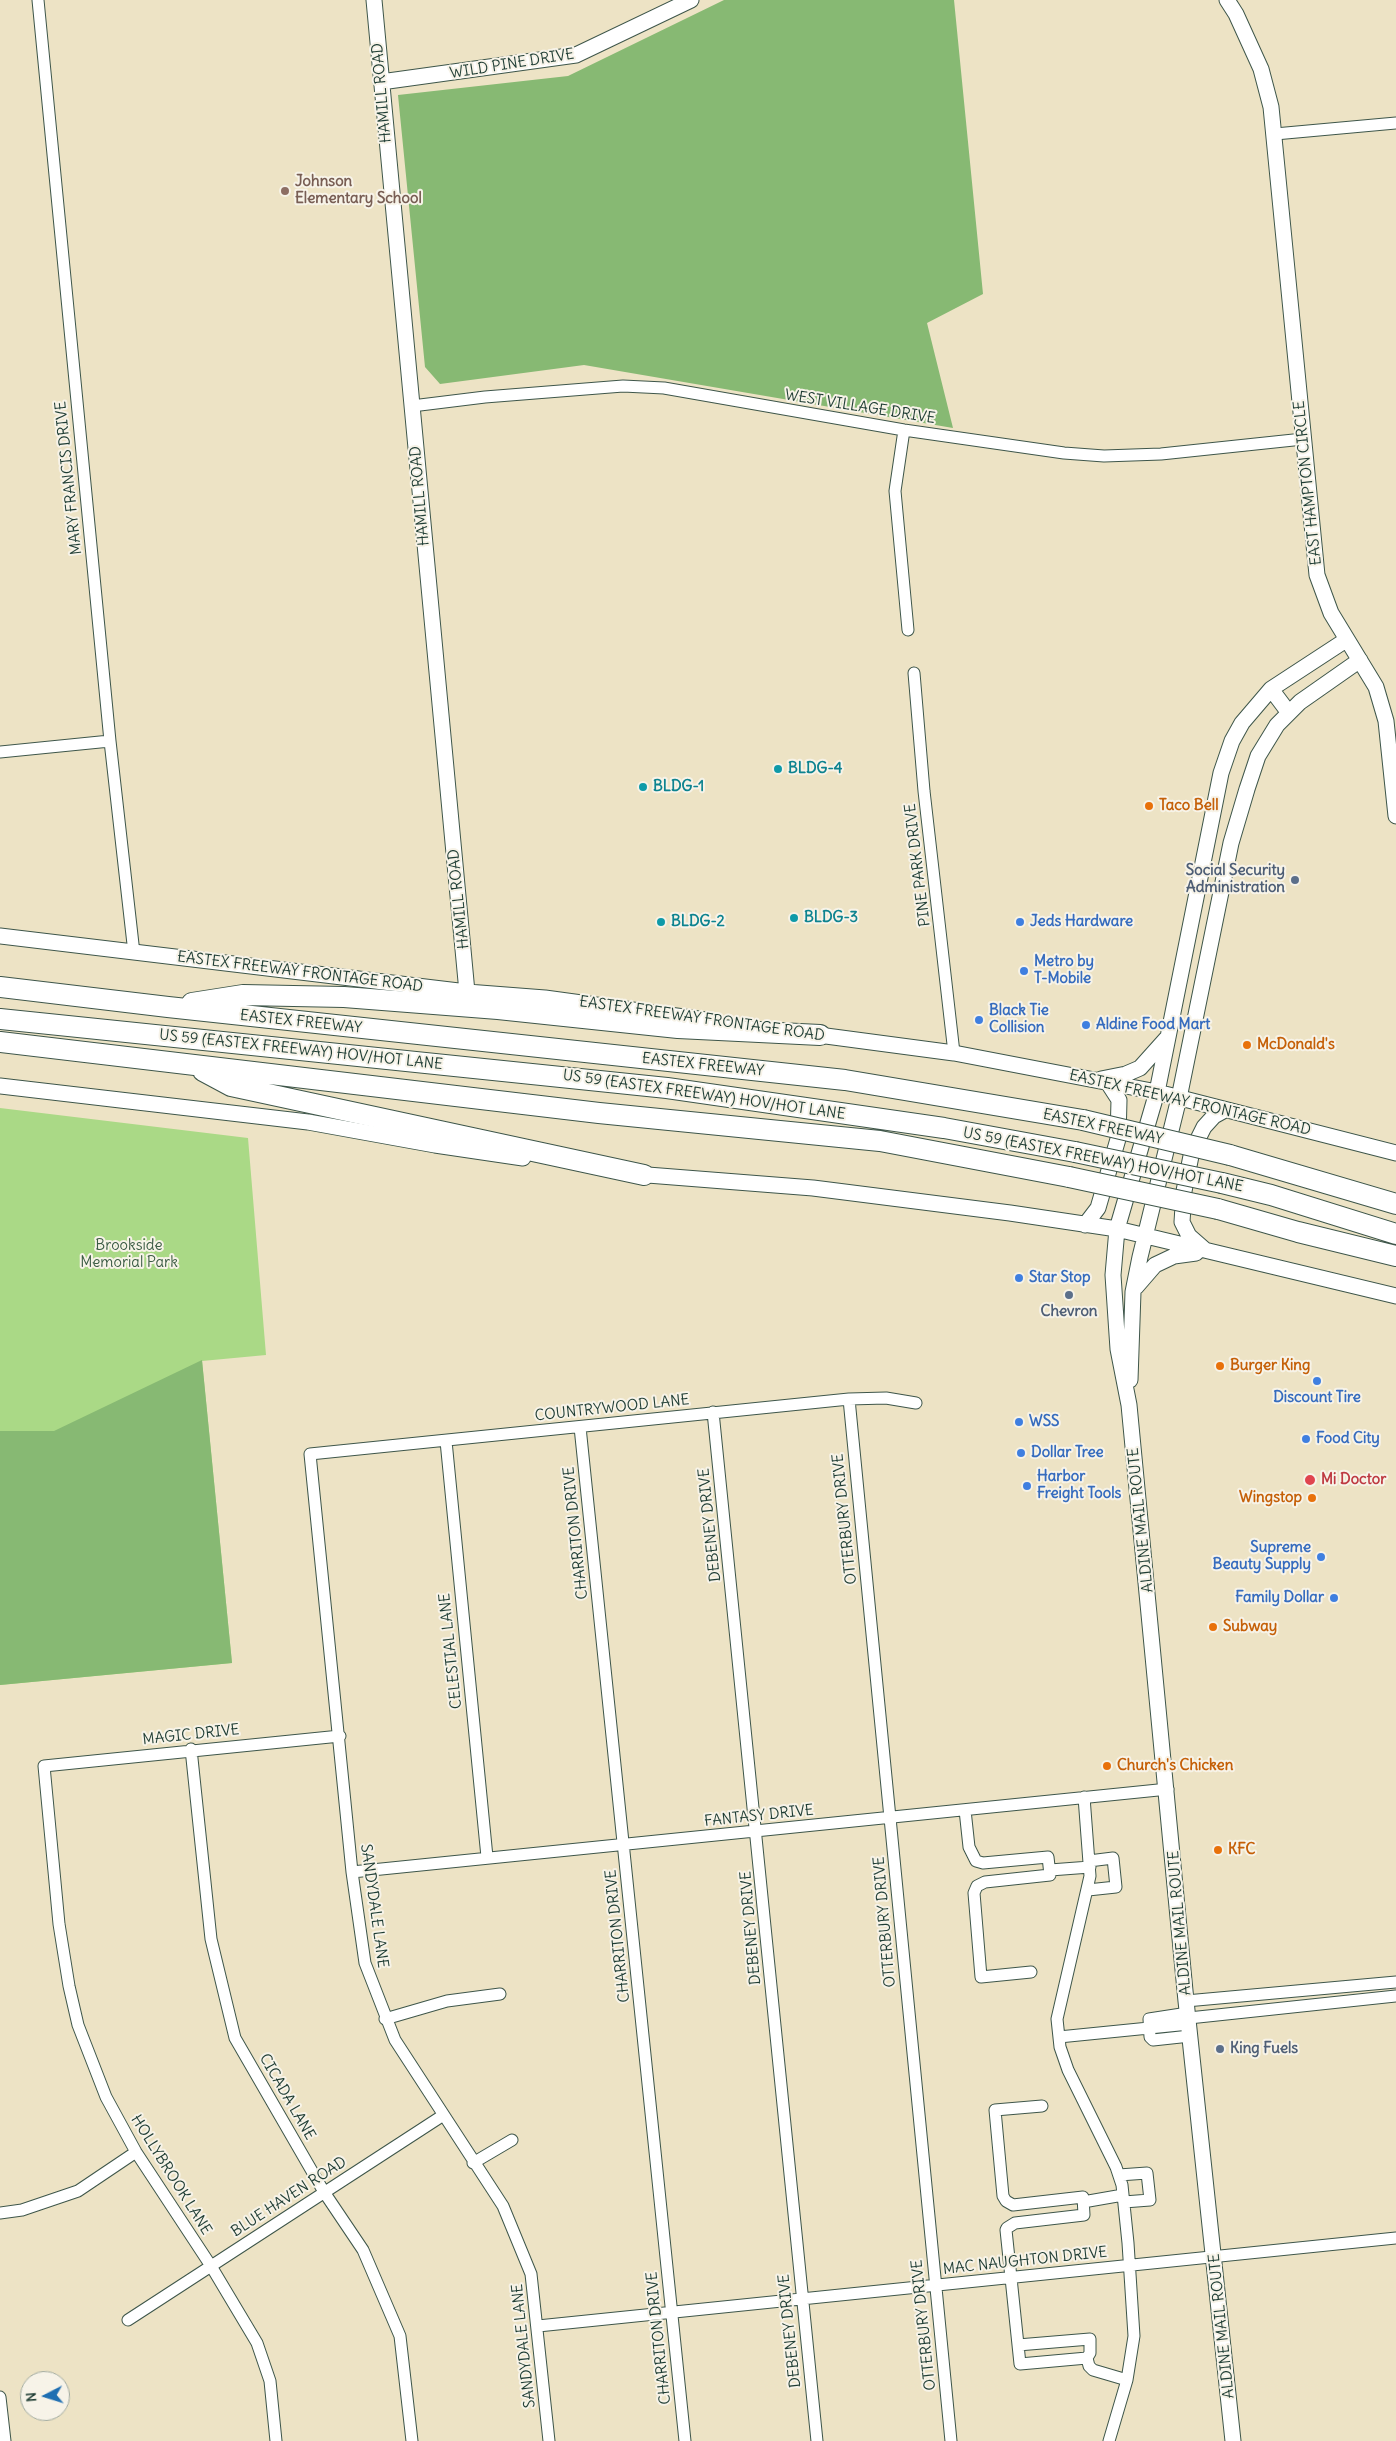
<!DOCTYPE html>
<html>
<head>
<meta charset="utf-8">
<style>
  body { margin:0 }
  #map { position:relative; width:1396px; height:2441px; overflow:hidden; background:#ede3c5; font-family:Delius,sans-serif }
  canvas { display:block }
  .north { position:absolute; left:20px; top:2371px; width:50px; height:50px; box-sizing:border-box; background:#f7f3e8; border:1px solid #a1aaa0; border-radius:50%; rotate:265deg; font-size:14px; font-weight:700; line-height:20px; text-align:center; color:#1f3d34 }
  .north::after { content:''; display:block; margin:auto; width:18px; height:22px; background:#1f6fb2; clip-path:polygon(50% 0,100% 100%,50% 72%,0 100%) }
</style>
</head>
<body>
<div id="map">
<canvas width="1396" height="2441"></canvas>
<div class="north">N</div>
</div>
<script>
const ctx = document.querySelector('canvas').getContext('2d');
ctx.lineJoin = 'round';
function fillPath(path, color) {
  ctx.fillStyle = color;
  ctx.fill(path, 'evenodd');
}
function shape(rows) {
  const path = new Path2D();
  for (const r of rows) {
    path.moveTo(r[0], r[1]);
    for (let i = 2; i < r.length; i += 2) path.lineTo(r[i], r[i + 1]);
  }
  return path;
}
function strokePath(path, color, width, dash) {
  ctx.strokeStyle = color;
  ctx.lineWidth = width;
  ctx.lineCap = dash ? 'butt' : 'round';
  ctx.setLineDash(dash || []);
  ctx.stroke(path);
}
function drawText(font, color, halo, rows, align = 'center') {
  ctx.font = font + ' Delius,sans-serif';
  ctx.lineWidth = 4;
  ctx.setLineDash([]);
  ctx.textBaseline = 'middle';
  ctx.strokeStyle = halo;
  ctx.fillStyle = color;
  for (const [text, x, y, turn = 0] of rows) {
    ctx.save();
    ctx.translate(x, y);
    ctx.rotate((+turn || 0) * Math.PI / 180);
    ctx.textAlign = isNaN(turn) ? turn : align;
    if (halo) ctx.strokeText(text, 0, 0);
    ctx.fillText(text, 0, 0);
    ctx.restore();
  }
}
const green = shape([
  [0,1108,248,1138,266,1355,202,1361,232,1663,0,1685]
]);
const forest = shape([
  [724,0,954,0,983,294,927,323,953,428,584,365,440,384,425,367,398,95,568,76],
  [202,1360,232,1663,0,1685,0,1431,54,1431]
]);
const street = shape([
  [38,0,110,741,134,953],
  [1275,134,1396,123],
  [412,406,485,397,623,386,664,388,904,430,1064,453,1104,456,1161,454,1303,439],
  [904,430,895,491,908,630],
  [914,673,924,791,954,1053],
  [0,752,110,741],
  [849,1399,951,2441],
  [713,1412,817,2441],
  [580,1427,685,2441],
  [446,1441,487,1857],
  [191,1749,211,1939,235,2038,324,2192,363,2250,400,2336,412,2441],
  [1084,1797,1090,1876,1057,2019,1060,2047,1068,2070,1116,2167,1122,2185,1128,2243,1134,2336,1127,2380,1109,2441],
  [965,1810,969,1847,976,1861,983,1863,1048,1857,1050,1875,985,1882,977,1886,974,1893,981,1977,1031,1972],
  [1050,1870,1090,1867],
  [352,1872,1168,1789],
  [1088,1890,1116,1887,1113,1858,1089,1861],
  [1186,2001,1396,1982],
  [1188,2013,1149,2019,1150,2037,1153,2040,1190,2036],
  [1189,2018,1396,1996],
  [385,2019,447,2001,500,1994],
  [1059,2037,1189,2024],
  [473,2163,512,2140],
  [1119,2175,1147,2173,1150,2200,1124,2202],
  [1083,2202,1123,2195],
  [0,2213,22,2210,78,2191,136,2152],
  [128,2320,442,2116],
  [538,2326,1396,2238],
  [1018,2345,1090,2339,1090,2353,1087,2358,1020,2364,1006,2230,1007,2228,1015,2223,1084,2215,1083,2197,1013,2205,1006,2201,1003,2196,995,2110,1042,2106],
  [1087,2358,1089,2366,1093,2370,1127,2380],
  [0,2397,5,2441],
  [276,2441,270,2381,257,2343,211,2266,136,2152,106,2097,78,2025,69,1986,59,1924,44,1766,340,1736],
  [549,2441,531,2274,503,2206,395,2040,365,1963,352,1872,310,1454,849,1399,886,1398,916,1403]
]);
const secondary = shape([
  [374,0,467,992],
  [1227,0,1236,14,1261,69,1271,107,1317,575,1331,613,1376,687,1386,721,1396,816],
  [381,82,576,55,691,0],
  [1271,689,1289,713],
  [0,936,467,992,545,998,713,1021],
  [811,1034,954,1053,1157,1092,1396,1153],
  [1101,1079,1126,1074,1140,1068,1166,1039],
  [0,1086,308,1122,435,1145,523,1158],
  [635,1174,813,1188,1010,1213,1117,1229,1396,1296],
  [1085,1225,1098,1208,1118,1139,1119,1100,1108,1083],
  [1205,1250,1189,1236,1182,1222,1184,1191,1192,1151,1204,1127,1214,1116,1223,1111],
  [1136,1287,1155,1265,1174,1256,1196,1253],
  [1130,1380,1133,1292,1140,1257,1179,1098,1231,843,1247,789,1258,756,1277,725,1300,702,1360,660],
  [1233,2441,1186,2001,1129,1405,1118,1349,1113,1275,1117,1229,1157,1092,1221,773,1232,741,1242,723,1271,689,1346,640]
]);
const highway = shape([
  [0,987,168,1007,845,1080,1083,1120],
  [192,1003,243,995,344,997,498,1009,678,1028,820,1035],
  [0,1019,667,1088,944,1128,1075,1152],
  [0,1042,599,1113,880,1141,1069,1177],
  [203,1071,231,1086,644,1175],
  [1230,1155,1396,1204],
  [1222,1183,1271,1195,1396,1234],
  [1218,1209,1298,1232,1396,1256]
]);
const highwayBridge = shape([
  [1083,1120,1230,1155],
  [1075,1152,1222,1183],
  [1069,1177,1218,1209]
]);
const markers = [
  [285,191,5,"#8d6e63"],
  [778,769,5,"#0f9aa8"],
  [643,787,5,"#0f9aa8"],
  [1149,806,5,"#e8710a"],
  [1295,880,5,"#5c6f8a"],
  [794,918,5,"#0f9aa8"],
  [661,922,5,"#0f9aa8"],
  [1020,922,5,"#3f7fe0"],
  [1024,971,5,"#3f7fe0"],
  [979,1020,5,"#3f7fe0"],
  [1086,1025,5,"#3f7fe0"],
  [1247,1045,5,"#e8710a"],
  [1019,1278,5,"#3f7fe0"],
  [1069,1295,5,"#5c6f8a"],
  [1220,1366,5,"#e8710a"],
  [1317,1381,5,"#3f7fe0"],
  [1019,1422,5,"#3f7fe0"],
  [1306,1439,5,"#3f7fe0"],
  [1021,1453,5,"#3f7fe0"],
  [1310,1480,6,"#e0444e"],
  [1027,1486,5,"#3f7fe0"],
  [1312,1498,5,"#e8710a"],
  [1321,1557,5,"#3f7fe0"],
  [1334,1598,5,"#3f7fe0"],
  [1213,1627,5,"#e8710a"],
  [1107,1766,5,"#e8710a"],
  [1218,1850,5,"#e8710a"],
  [1220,2049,5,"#5c6f8a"]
];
const streetNames = [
  ["WILD PINE DRIVE",512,64,-9],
  ["HAMILL ROAD",382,93,-95],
  ["WEST VILLAGE DRIVE",860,407,9],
  ["MARY FRANCIS DRIVE",69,478,-96],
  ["EAST HAMPTON CIRCLE",1308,483,-96],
  ["HAMILL ROAD",420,496,-95],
  ["PINE PARK DRIVE",918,865,-97],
  ["HAMILL ROAD",459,899,-96],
  ["EASTEX FREEWAY FRONTAGE ROAD",300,972,7],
  ["EASTEX FREEWAY FRONTAGE ROAD",702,1019,8],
  ["EASTEX FREEWAY",301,1022,6],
  ["US 59 (EASTEX FREEWAY) HOV/HOT LANE",301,1050,6],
  ["EASTEX FREEWAY",703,1065,6],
  ["US 59 (EASTEX FREEWAY) HOV/HOT LANE",704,1095,8],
  ["EASTEX FREEWAY FRONTAGE ROAD",1190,1103,13],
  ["EASTEX FREEWAY",1103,1127,12],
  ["US 59 (EASTEX FREEWAY) HOV/HOT LANE",1103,1160,11],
  ["COUNTRYWOOD LANE",612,1408,-6],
  ["OTTERBURY DRIVE",845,1519,-96],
  ["ALDINE MAIL ROUTE",1141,1520,-96],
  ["DEBENEY DRIVE",710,1525,-96],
  ["CHARRITON DRIVE",576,1533,-96],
  ["CELESTIAL LANE",451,1651,-96],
  ["MAGIC DRIVE",191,1735,-6],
  ["FANTASY DRIVE",759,1816,-6],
  ["SANDYDALE LANE",374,1906,82],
  ["OTTERBURY DRIVE",885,1922,-95],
  ["ALDINE MAIL ROUTE",1180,1923,-95],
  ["DEBENEY DRIVE",751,1928,-95],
  ["CHARRITON DRIVE",618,1936,-96],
  ["CICADA LANE",287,2097,60],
  ["HOLLYBROOK LANE",171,2175,58],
  ["BLUE HAVEN ROAD",289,2197,-33],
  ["MAC NAUGHTON DRIVE",1025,2261,-6],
  ["OTTERBURY DRIVE",924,2325,-96],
  ["ALDINE MAIL ROUTE",1222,2326,-96],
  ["DEBENEY DRIVE",790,2331,-96],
  ["CHARRITON DRIVE",659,2338,-96],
  ["SANDYDALE LANE",524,2346,-96]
];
const educationNames = [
  ["Johnson",295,182],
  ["Elementary School",295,199]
];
const cultureNames = [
  ["BLDG-4",788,769],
  ["BLDG-1",653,787],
  ["BLDG-3",804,918],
  ["BLDG-2",671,922]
];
const foodNames = [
  ["Taco Bell",1159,806],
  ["McDonald's",1257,1045],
  ["Burger King",1230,1366],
  ["Wingstop",1302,1498,"right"],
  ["Subway",1223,1627],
  ["Church's Chicken",1117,1766],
  ["KFC",1228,1850]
];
const serviceNames = [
  ["Social Security",1285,871],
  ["Administration",1285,888],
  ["Chevron",1069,1312,"center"],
  ["King Fuels",1230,2049,"left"]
];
const shopNames = [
  ["Jeds Hardware",1030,922],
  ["Metro by",1034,962],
  ["T-Mobile",1034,979],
  ["Black Tie",989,1011],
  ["Collision",989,1028],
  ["Aldine Food Mart",1096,1025],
  ["Star Stop",1029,1278],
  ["Discount Tire",1317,1398,"center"],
  ["WSS",1029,1422],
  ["Food City",1316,1439],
  ["Dollar Tree",1031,1453],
  ["Harbor",1037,1477],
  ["Freight Tools",1037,1494],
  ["Supreme",1311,1548,"right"],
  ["Beauty Supply",1311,1565,"right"],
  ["Family Dollar",1324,1598,"right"]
];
const parkNames = [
  ["Brookside",129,1246],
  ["Memorial Park",129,1263]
];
const healthNames = [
  ["Mi Doctor",1321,1480]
];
fillPath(green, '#aad986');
fillPath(forest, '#87b973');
strokePath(street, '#3e564a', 13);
strokePath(secondary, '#3e564a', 17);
strokePath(highway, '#3e564a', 22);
strokePath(street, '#fff', 11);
strokePath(secondary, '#fff', 15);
strokePath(highway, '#fff', 20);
strokePath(highwayBridge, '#3e564a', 22, []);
strokePath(highwayBridge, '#fff', 20);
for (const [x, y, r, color] of markers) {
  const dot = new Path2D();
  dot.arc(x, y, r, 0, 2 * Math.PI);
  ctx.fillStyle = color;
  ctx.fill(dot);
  strokePath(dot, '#f7f3e8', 2);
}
drawText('15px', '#1f3d34', '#f7f3e8', streetNames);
drawText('bold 15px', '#785e54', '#f7f3e8', educationNames, 'left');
drawText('bold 15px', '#0d838f', '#f7f3e8', cultureNames, 'left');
drawText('bold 15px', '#c56008', '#f7f3e8', foodNames, 'left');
drawText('bold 15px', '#4e5e75', '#f7f3e8', serviceNames, 'right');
drawText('bold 15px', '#366cbe', '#f7f3e8', shopNames, 'left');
drawText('15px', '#3b5c44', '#f7f3e8', parkNames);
drawText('bold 15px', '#be3a42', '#f7f3e8', healthNames, 'left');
</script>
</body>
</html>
